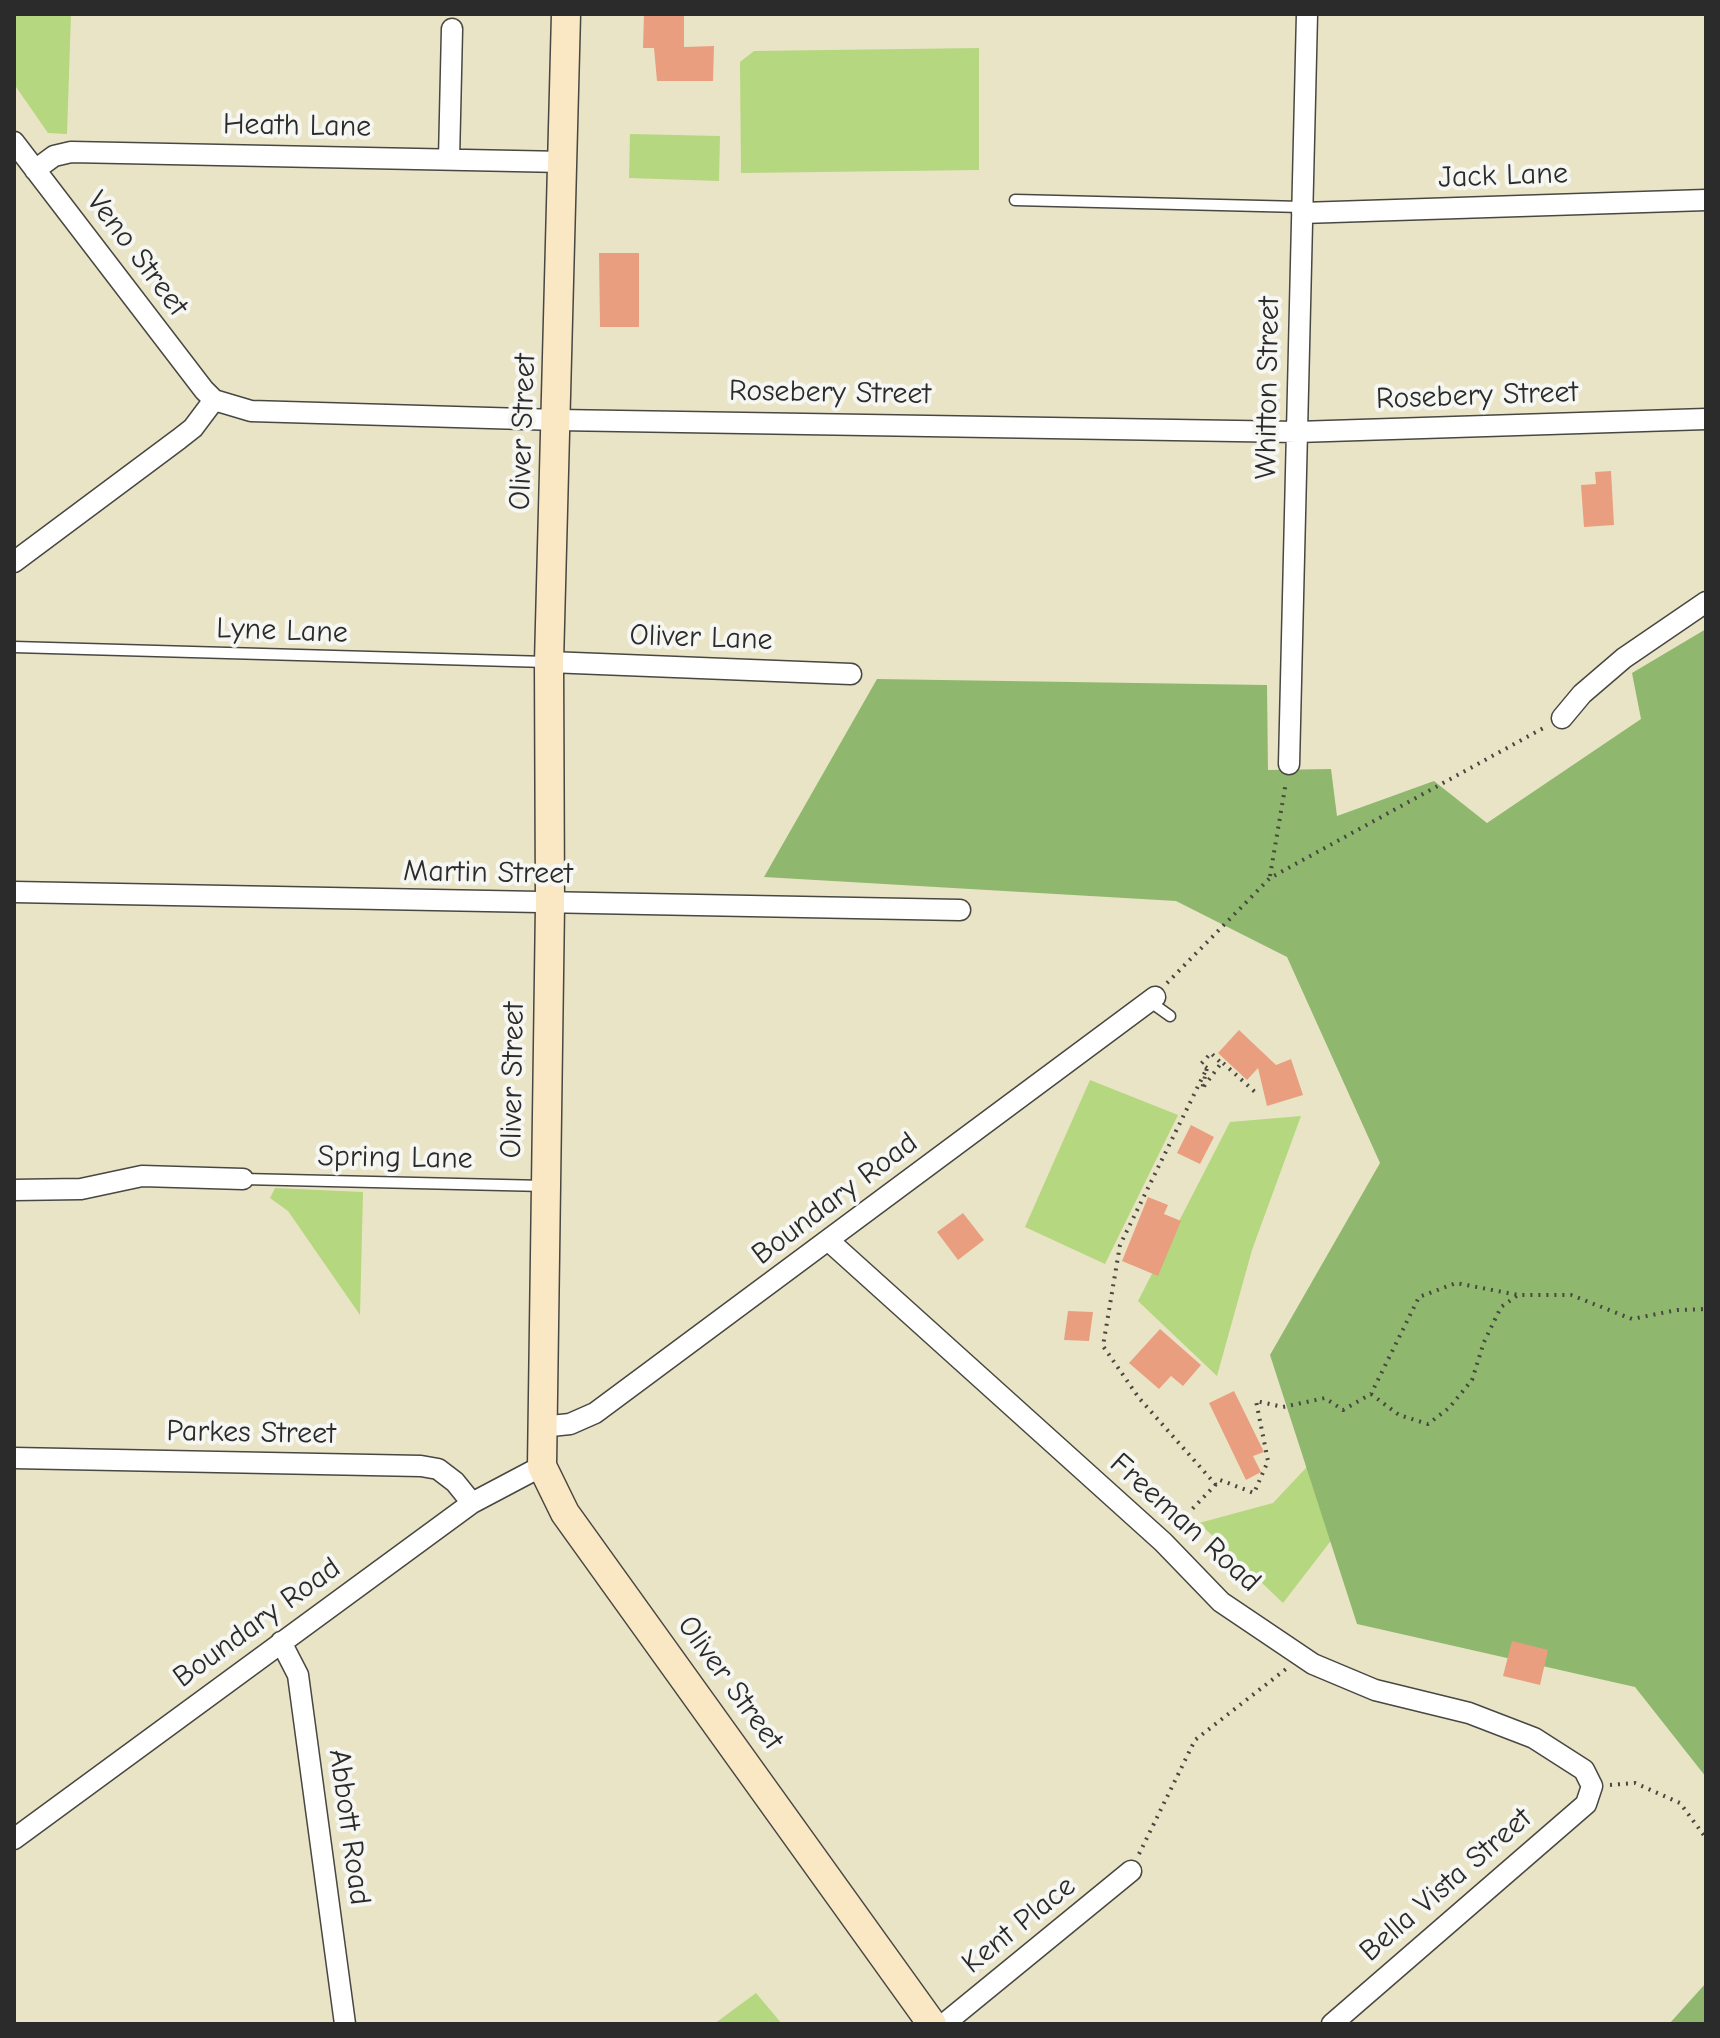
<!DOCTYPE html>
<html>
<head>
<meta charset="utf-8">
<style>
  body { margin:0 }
  #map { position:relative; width:1720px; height:2038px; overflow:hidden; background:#eae4c6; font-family:"Comic Neue",sans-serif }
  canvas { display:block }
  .frame { position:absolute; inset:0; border:16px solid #2b2b2b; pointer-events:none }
</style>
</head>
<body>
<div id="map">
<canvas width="1720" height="2038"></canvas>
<div class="frame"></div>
</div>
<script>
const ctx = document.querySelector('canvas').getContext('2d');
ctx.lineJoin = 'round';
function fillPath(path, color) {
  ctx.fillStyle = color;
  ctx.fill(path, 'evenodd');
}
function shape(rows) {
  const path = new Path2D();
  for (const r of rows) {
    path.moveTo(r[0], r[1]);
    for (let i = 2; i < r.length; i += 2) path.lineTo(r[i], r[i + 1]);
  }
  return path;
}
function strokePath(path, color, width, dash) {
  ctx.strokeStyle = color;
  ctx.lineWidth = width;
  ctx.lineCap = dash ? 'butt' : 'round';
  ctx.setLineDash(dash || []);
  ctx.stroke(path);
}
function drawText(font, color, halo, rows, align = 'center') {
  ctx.font = font + ' "Comic Neue",sans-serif';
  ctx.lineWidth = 8;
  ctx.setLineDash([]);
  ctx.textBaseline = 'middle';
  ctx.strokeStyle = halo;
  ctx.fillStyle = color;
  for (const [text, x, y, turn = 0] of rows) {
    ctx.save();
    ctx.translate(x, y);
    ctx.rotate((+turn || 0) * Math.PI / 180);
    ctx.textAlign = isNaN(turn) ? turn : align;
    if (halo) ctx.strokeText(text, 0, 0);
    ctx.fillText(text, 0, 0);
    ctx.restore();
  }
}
const green = shape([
  [14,14,71,14,67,134,48,133,14,84],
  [979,48,979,170,741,173,740,62,754,51],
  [630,134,720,136,719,181,629,178],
  [1090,1080,1178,1115,1105,1264,1025,1227],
  [1301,1116,1252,1250,1217,1376,1138,1301,1230,1122],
  [275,1188,363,1192,360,1315,288,1211,270,1198],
  [1336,1436,1350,1516,1283,1603,1199,1523,1273,1503],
  [756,1993,782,2024,714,2024]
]);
const forest = shape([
  [1706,629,1706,1777,1635,1687,1357,1624,1270,1355,1380,1163,1287,957,1176,901,764,877,877,679,1267,685,1268,770,1331,769,1337,816,1434,781,1487,823,1641,719,1632,673],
  [1706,1983,1706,2024,1669,2024]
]);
const building = shape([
  [644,14,684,14,684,47,714,46,713,81,657,81,654,48,643,48],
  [599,253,639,253,639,327,600,327],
  [1611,471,1614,525,1584,527,1581,485,1596,484,1595,472],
  [1239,1030,1276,1065,1291,1059,1303,1095,1267,1106,1258,1068,1247,1080,1218,1053],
  [1191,1125,1214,1137,1200,1164,1177,1153],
  [1148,1197,1168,1205,1164,1214,1181,1221,1158,1276,1122,1261],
  [963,1213,984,1240,958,1260,937,1232],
  [1068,1311,1093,1312,1089,1341,1064,1340],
  [1160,1329,1201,1365,1183,1386,1171,1376,1159,1389,1129,1363],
  [1234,1391,1264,1452,1253,1456,1261,1472,1246,1480,1209,1403],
  [1512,1641,1548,1650,1540,1685,1503,1676]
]);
const path = shape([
  [1270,876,1286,782],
  [1167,983,1270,878,1547,726],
  [1207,1068,1201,1064,1211,1053,1221,1063],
  [1371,1394,1399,1415,1428,1424,1449,1408,1472,1380,1484,1342,1501,1307,1518,1295],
  [1216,1485,1139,1398,1103,1346,1120,1245,1207,1068,1202,1089,1222,1062,1255,1092],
  [1176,1526,1220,1480,1254,1493,1268,1461,1256,1401,1283,1407,1325,1398,1343,1410,1371,1394,1419,1297,1456,1283,1518,1295,1571,1295,1632,1319,1677,1310,1706,1309],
  [1610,1785,1635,1783,1680,1803,1706,1838],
  [1139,1854,1195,1740,1286,1669]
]);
const lane = shape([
  [1015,200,1302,207],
  [14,647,547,662],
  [1149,1001,1170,1016],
  [243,1179,545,1186]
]);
const street = shape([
  [14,142,204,390,214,400,251,411,558,420,1297,432,1706,419],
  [449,159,452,29],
  [35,170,54,156,71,152,564,162],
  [1302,213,1706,200],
  [14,562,179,439,193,428,214,400],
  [549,662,851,674],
  [1562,718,1582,694,1624,658,1706,602],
  [1289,764,1307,14],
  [14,892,960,910],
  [14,1190,81,1189,142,1176,243,1179],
  [829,1241,1163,1542,1221,1602,1313,1664,1375,1690,1469,1713,1534,1738,1584,1770,1592,1786,1586,1804,1332,2024],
  [541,1427,570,1424,595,1413,1155,997],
  [14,1458,421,1466,438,1469,455,1482,472,1503],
  [281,1642,298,1675,345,2024],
  [14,1839,472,1503,542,1466],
  [944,2024,1131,1871]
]);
const secondary = shape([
  [566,14,549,662,550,905,542,1466,565,1513,932,2024]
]);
const streetNames = [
  ["Heath Lane",297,126,1],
  ["Jack Lane",1503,176,-2],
  ["Veno Street",137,254,53],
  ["Whitton Street",1268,388,-89],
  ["Rosebery Street",830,393,1],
  ["Rosebery Street",1477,396,-2],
  ["Oliver Street",523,432,-88],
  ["Lyne Lane",282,631,2],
  ["Oliver Lane",701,638,2],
  ["Martin Street",488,873,1],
  ["Oliver Street",513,1080,-89],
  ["Spring Lane",395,1158,1],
  ["Boundary Road",835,1199,-37],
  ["Parkes Street",251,1433,1],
  ["Freeman Road",1185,1523,42],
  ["Boundary Road",257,1623,-36],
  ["Oliver Street",730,1683,54],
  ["Abbott Road",349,1827,82],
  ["Bella Vista Street",1446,1885,-41],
  ["Kent Place",1019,1925,-39]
];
fillPath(green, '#b4d77f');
fillPath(forest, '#8fb86e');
fillPath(building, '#ea9e80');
strokePath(lane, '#484742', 13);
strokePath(street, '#484742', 23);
strokePath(secondary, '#484742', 31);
strokePath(path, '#484742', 4, [2, 6]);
strokePath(lane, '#fff', 10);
strokePath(street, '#fff', 20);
strokePath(secondary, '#fae7c3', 28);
drawText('30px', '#2b2b2b', '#f6f6f2', streetNames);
</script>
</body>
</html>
